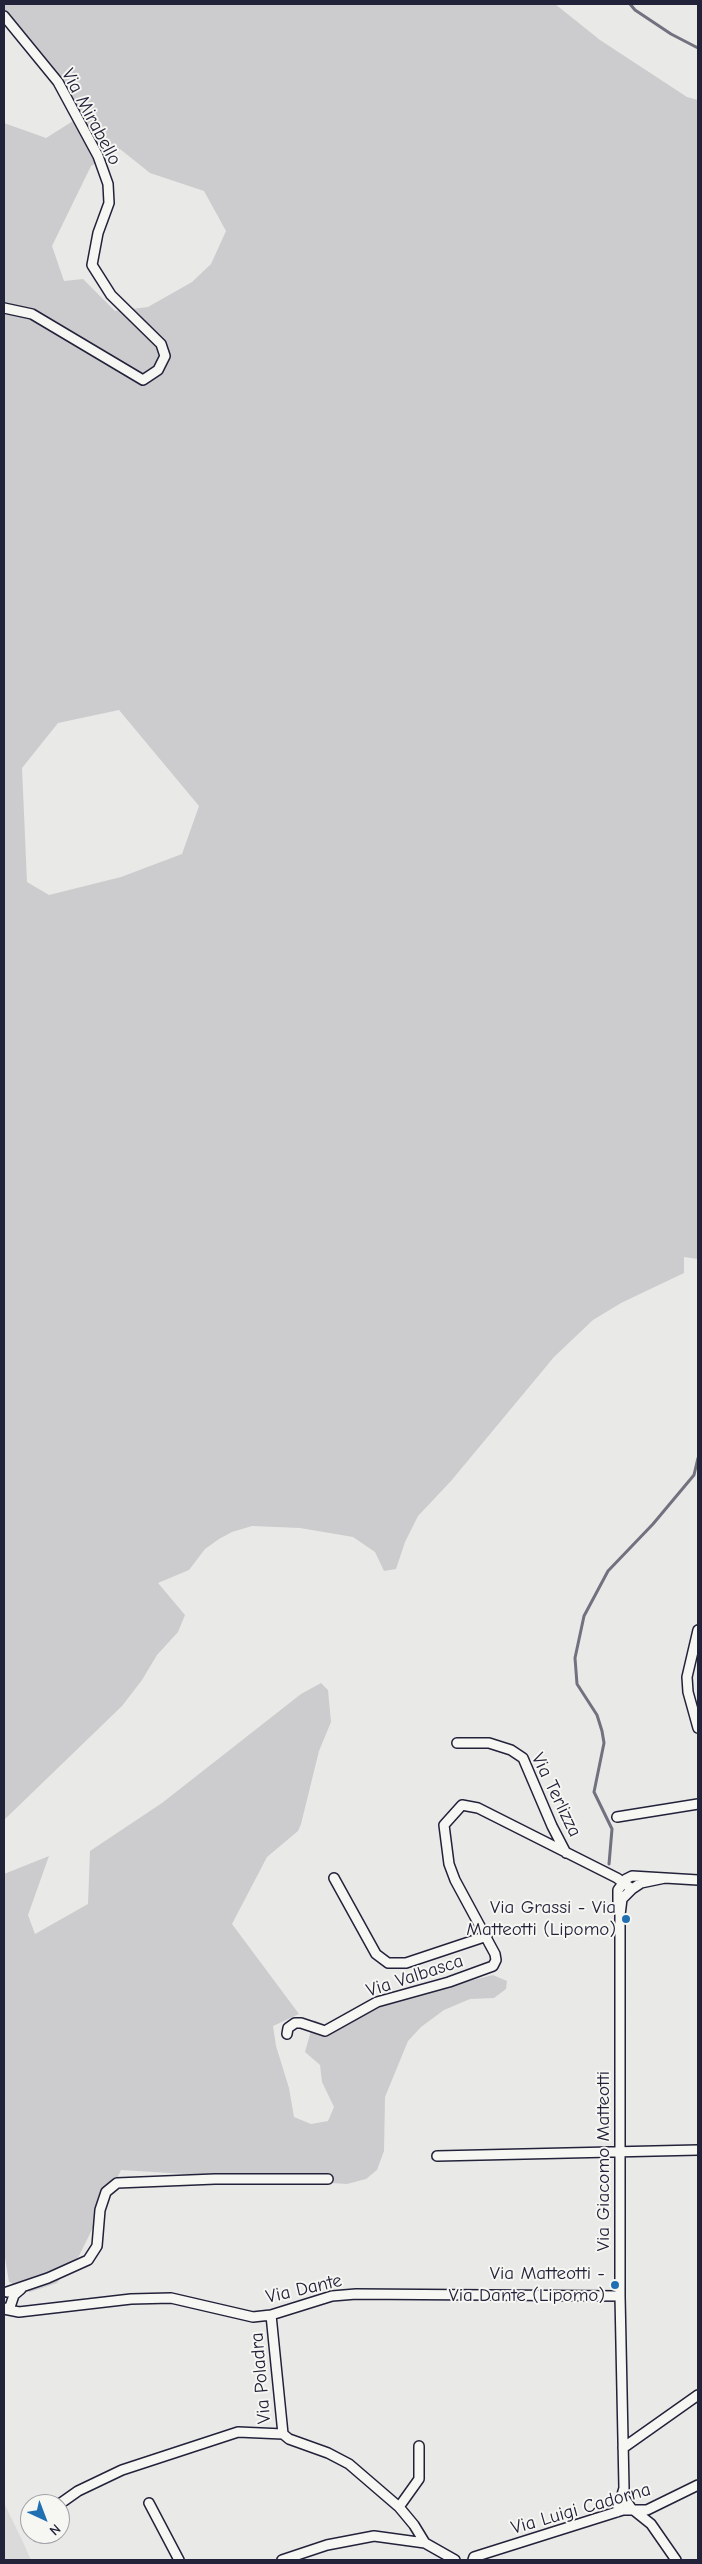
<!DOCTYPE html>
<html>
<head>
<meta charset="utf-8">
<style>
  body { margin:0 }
  #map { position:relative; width:702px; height:2564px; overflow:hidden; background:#e9e9e7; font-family:"Comic Neue",sans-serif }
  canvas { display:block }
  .frame { position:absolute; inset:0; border:5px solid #22223b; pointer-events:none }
  .north { position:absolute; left:20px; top:2494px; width:50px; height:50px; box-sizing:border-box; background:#f6f6f2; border:1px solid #a1a1a9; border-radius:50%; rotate:137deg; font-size:14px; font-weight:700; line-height:20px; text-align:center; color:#22223b }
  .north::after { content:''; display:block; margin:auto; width:18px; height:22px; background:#1f6fb2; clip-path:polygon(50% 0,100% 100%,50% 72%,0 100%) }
</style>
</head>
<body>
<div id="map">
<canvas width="702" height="2564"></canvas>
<div class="frame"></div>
<div class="north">N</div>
</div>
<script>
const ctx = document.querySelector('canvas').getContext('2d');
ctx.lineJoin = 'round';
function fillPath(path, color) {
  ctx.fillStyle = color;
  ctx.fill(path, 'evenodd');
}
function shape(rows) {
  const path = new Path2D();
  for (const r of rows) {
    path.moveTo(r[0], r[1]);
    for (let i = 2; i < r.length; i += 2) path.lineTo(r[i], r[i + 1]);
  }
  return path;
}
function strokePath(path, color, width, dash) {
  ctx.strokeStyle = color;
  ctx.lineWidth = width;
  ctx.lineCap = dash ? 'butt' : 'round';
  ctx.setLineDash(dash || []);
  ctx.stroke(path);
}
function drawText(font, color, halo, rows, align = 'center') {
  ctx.font = font + ' "Comic Neue",sans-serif';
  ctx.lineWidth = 4;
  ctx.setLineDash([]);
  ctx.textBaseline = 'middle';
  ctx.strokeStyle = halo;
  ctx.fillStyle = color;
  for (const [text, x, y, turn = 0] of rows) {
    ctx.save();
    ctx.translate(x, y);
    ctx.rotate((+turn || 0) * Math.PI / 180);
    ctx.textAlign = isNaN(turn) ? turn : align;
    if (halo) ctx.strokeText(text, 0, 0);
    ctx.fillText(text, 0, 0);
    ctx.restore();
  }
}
const built = shape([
  [4,2503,23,2542,31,2560,4,2560]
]);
const green = shape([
  [4,4,555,4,600,40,687,97,698,100,698,1259,684,1257,684,1273,621,1303,593,1320,554,1357,451,1481,418,1516,405,1542,396,1569,384,1571,375,1552,353,1537,300,1528,252,1526,232,1532,219,1539,205,1549,189,1570,158,1583,185,1615,178,1632,157,1655,142,1680,122,1706,4,1820,4,123,46,138,81,116,4,15],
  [120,149,150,173,204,191,226,231,211,264,192,282,148,307,115,311,83,279,64,281,52,246,91,166],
  [119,710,199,806,182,854,121,877,49,895,27,882,22,768,58,723],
  [321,1683,328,1690,331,1722,319,1751,301,1824,298,1831,267,1857,232,1924,299,2014,273,2026,276,2046,289,2088,294,2117,311,2124,328,2121,334,2107,322,2082,320,2065,305,2052,314,2020,334,2029,371,2006,493,1975,507,1981,506,1989,494,1998,470,1999,444,2010,421,2027,408,2041,385,2097,384,2151,377,2170,366,2179,347,2184,121,2170,79,2256,57,2283,30,2292,9,2282,4,2252,4,1874,49,1856,28,1915,35,1934,88,1904,90,1851,162,1803,301,1694]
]);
const stream = shape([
  [630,4,635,10,671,34,698,48],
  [609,1864,612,1829,594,1792,604,1743,602,1731,597,1715,577,1684,575,1658,584,1616,608,1571,653,1524,694,1475,698,1458]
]);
const street = shape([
  [4,16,58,82,98,156,108,184,109,203,98,233,92,265,111,295,161,344,165,356,158,370,143,380,32,314,4,308],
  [698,1630,687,1677,688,1692,698,1728],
  [457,1743,489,1743,511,1750,523,1758,552,1826,566,1853],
  [617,1817,698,1804],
  [334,1878,371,1945,376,1954,388,1963,406,1963,487,1936],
  [618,1908,618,1890,626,1879,632,1876,698,1880],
  [287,2034,288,2028,295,2023,301,2023,325,2031,377,2002,449,1982,493,1966,496,1960,495,1954,455,1880,449,1864,444,1825,462,1805,478,1808,617,1878,632,1889],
  [437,2156,698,2150],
  [7,2292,48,2278,88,2260,97,2246,100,2210,106,2192,117,2183,215,2179,328,2179],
  [4,2309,19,2312,131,2299,171,2298,253,2317,271,2315,332,2296,356,2294,620,2296],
  [4,2309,10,2307,14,2295,21,2289],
  [271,2315,283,2434,289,2439,328,2453,349,2464,399,2507,414,2525,425,2543],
  [623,2448,698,2395],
  [623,2496,631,2508,651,2524,676,2560],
  [61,2503,78,2491,122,2470,238,2432,283,2434],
  [149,2503,179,2560],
  [399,2507,419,2479,419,2446],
  [617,2512,624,2488,620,2296,620,1915,622,1899,632,1889,641,1883,665,1878],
  [282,2560,327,2545,374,2536,425,2543,455,2560],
  [473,2560,474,2557,623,2510,647,2510,698,2485]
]);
const markers = [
  [626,1919,5,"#1f6fb2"],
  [615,2285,5,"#1f6fb2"]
];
const streetNames = [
  ["Via Mirabello",91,117,62],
  ["Via Terlizza",556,1795,64],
  ["Via Valbasca",415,1976,-18],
  ["Via Giacomo Matteotti",604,2161,-90],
  ["Via Dante",304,2289,-13],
  ["Via Poladra",261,2378,-95],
  ["Via Luigi Cadorna",581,2509,-16]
];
const poiNames = [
  ["Via Grassi - Via",616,1908],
  ["Matteotti (Lipomo)",616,1930],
  ["Via Matteotti -",605,2274],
  ["Via Dante (Lipomo)",605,2296]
];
fillPath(built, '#dadada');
fillPath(green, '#ccccce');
strokePath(stream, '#71717f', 3);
strokePath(street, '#22223b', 12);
strokePath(street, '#f6f6f2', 9);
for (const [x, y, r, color] of markers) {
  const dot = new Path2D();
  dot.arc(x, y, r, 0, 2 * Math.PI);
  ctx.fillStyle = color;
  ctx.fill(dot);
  strokePath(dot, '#f6f6f2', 2);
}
drawText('19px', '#22223b', '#f6f6f2', streetNames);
drawText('19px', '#22223b', '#f6f6f2', poiNames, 'right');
</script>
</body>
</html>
